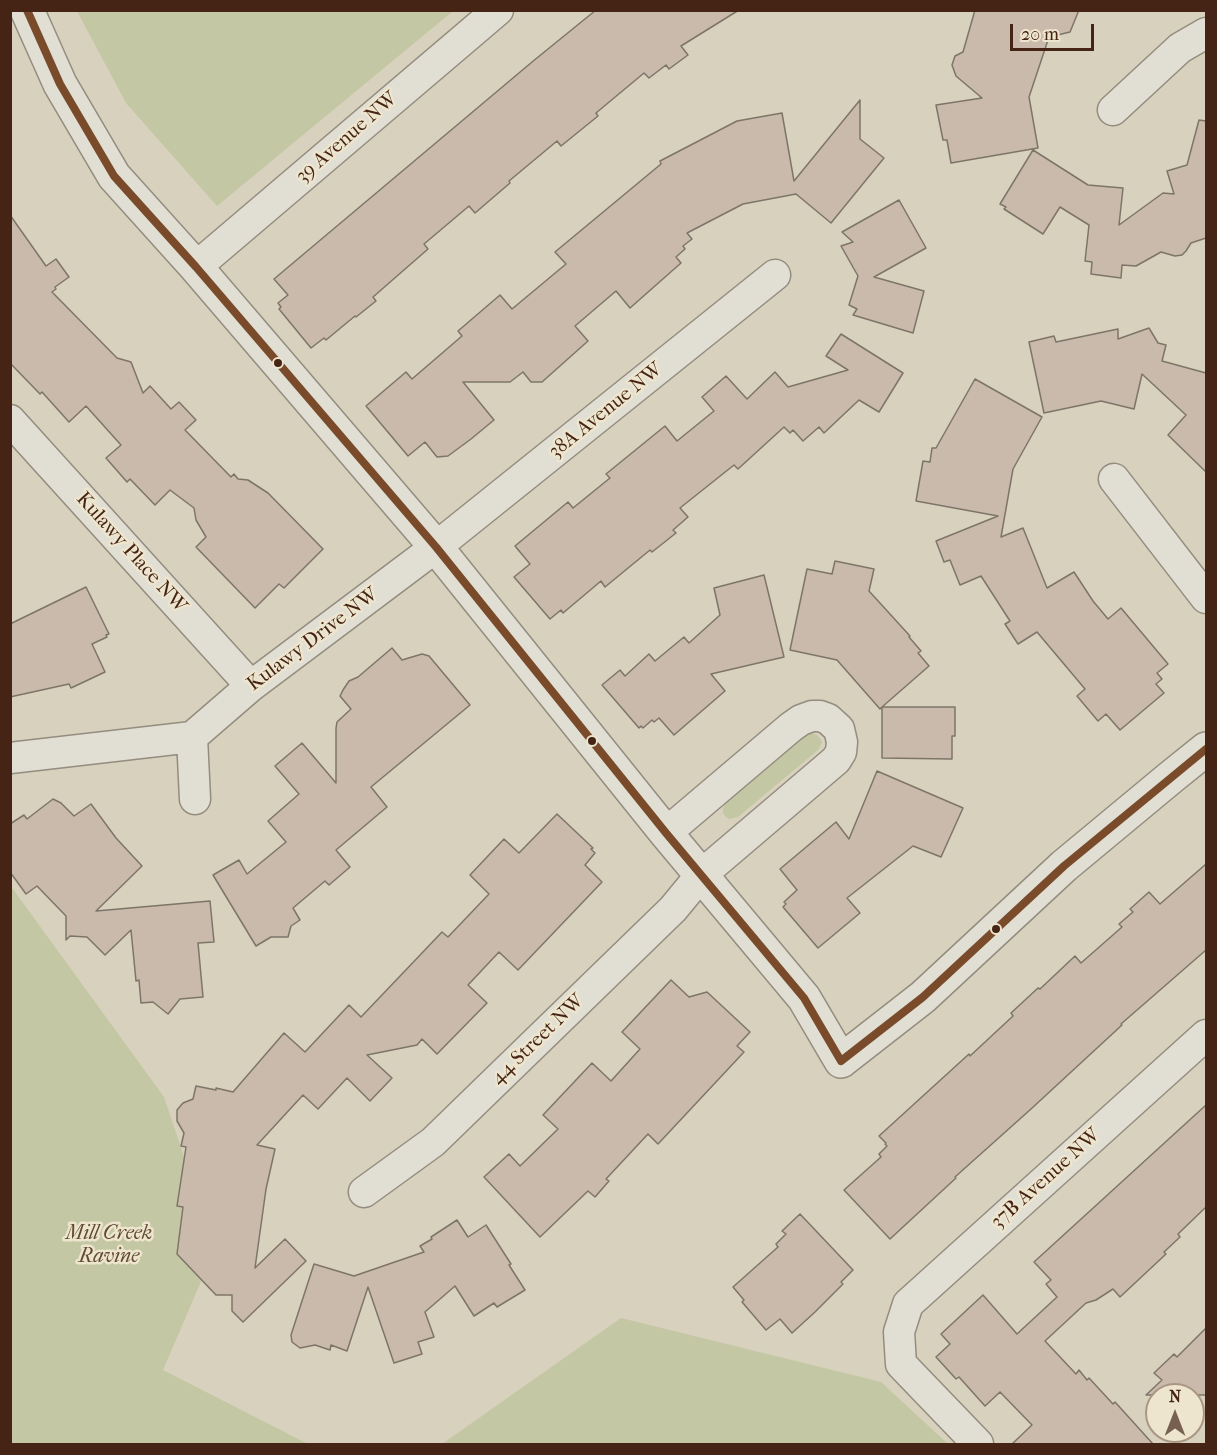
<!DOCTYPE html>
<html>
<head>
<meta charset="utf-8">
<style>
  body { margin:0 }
  #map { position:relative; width:1217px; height:1455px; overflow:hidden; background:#d8d1bd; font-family:"IM FELL French Canon",serif }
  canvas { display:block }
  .frame { position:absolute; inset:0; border:12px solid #452315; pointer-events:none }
  .north { position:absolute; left:1145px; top:1383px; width:60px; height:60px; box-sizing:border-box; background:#ede5cd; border:2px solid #aa9783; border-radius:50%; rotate:0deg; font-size:16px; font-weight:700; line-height:24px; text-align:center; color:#452315 }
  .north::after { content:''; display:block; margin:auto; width:21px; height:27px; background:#786050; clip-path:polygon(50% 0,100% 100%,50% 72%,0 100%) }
  .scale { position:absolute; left:1010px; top:24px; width:84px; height:27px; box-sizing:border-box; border:3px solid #452315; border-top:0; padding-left:8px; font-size:18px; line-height:21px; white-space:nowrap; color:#452315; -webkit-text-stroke:4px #ede5cd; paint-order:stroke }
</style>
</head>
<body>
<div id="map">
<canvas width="1217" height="1455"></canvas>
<div class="frame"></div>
<div class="north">N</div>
<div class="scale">20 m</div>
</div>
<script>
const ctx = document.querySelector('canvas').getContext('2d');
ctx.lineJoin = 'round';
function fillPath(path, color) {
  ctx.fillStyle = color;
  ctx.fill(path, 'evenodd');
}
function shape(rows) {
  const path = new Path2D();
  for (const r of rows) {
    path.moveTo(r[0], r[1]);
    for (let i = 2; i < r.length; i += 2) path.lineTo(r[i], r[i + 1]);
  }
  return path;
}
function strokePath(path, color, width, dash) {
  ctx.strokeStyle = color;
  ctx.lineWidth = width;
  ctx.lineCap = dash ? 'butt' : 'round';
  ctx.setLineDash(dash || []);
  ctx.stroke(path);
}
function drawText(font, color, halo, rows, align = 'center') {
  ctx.font = font + ' "IM FELL French Canon",serif';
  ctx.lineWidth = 5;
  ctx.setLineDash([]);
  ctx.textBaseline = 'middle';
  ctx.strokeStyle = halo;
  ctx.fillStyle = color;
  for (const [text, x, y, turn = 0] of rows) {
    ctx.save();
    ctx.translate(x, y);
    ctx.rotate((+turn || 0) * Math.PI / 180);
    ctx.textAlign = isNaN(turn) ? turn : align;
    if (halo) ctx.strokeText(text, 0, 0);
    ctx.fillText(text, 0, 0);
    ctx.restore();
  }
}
const green = shape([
  [77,11,453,11,217,206,126,103],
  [812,733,817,735,821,740,822,743,818,750,738,817,729,819,726,817,723,813,723,809,726,801,806,735],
  [10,885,164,1097,215,1249,163,1370,308,1444,11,1444],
  [621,1318,881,1382,948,1444,442,1444]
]);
const building = shape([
  [596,10,739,10,681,46,688,55,669,69,666,65,649,78,644,73,596,113,598,116,561,146,557,141,509,181,510,183,475,213,469,206,424,244,428,249,373,297,376,301,356,317,355,316,326,340,324,338,311,348,279,309,281,307,278,303,288,295,274,279,532,62,596,10],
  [975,10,1079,10,1070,32,1049,37,1029,97,1038,148,951,163,947,140,943,140,936,105,982,98,956,76,952,65,955,56,963,52,975,10],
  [860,100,860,139,884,158,831,223,796,194,743,204,687,233,692,239,683,246,685,249,676,257,681,263,630,308,616,291,575,326,588,341,542,382,531,382,523,372,510,382,463,382,494,420,471,439,448,456,437,457,425,442,408,456,366,406,406,372,412,379,462,336,458,331,500,295,512,309,566,264,555,252,661,164,660,161,737,121,782,113,794,181,860,100],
  [1199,120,1206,121,1206,238,1191,243,1186,251,1182,255,1175,256,1161,252,1136,266,1122,265,1121,278,1091,274,1092,262,1085,261,1089,225,1060,207,1043,234,1004,209,1006,207,1000,204,1033,150,1088,185,1123,188,1119,225,1163,193,1174,194,1167,171,1187,165,1199,120],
  [899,200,926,248,874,277,924,291,913,333,853,315,857,309,849,305,858,276,841,246,853,242,842,232,899,200],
  [10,215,46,266,56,259,69,277,55,287,56,289,52,292,117,358,131,362,143,393,150,386,171,409,179,402,196,420,185,430,231,477,234,474,238,479,248,480,268,493,323,549,284,588,279,584,255,608,196,547,206,537,196,520,194,508,170,490,155,505,130,479,127,482,106,458,121,445,86,406,69,422,42,392,40,394,10,363,10,215],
  [1149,328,1158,343,1166,345,1162,361,1206,373,1206,472,1168,435,1186,415,1142,374,1134,409,1101,401,1044,413,1029,342,1054,336,1056,342,1118,329,1118,339,1149,328],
  [841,334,903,373,879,412,859,400,824,433,819,427,803,441,793,430,790,433,784,427,738,469,734,465,680,508,688,517,673,530,676,533,652,552,650,550,605,587,601,581,563,613,561,610,550,619,514,577,530,564,515,546,568,502,573,508,610,478,606,474,665,426,677,441,714,411,702,397,726,376,747,399,775,372,788,387,848,370,826,356,841,334],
  [975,379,1042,417,1013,469,1001,537,1023,528,1047,588,1074,572,1093,601,1108,619,1121,608,1168,664,1157,673,1162,679,1156,684,1164,693,1120,730,1106,714,1098,721,1077,696,1085,689,1037,632,1018,644,1005,624,1010,621,981,576,960,585,950,560,944,562,936,541,998,516,916,501,923,461,930,462,932,448,936,448,975,379],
  [835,561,874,569,869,591,910,636,909,637,921,651,918,653,929,666,882,707,955,707,955,736,952,736,952,759,882,758,882,707,880,709,837,660,790,650,807,569,832,574,835,561],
  [764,575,784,657,711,674,725,691,674,735,659,718,654,722,652,720,643,728,641,726,639,728,602,685,620,670,625,676,649,654,655,661,684,637,689,643,720,615,714,588,764,575],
  [86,587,109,634,106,635,107,637,92,644,105,672,71,688,69,684,10,697,10,624,86,587],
  [392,648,402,660,422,654,429,656,470,705,371,787,387,807,336,850,350,867,329,885,325,881,293,908,300,920,291,926,288,937,271,937,256,946,213,875,239,860,247,874,286,842,268,821,299,794,275,766,302,743,336,783,336,728,337,722,351,709,340,696,343,690,349,681,358,677,392,648],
  [877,771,963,808,941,857,913,846,847,898,860,913,818,948,783,907,786,904,784,902,797,890,780,869,836,822,849,839,877,771],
  [53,799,61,803,74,816,91,804,116,838,142,866,96,911,210,901,214,942,198,943,203,997,180,999,168,1014,153,1002,141,1003,139,980,136,981,131,930,105,955,87,937,70,936,66,940,66,916,37,886,26,894,10,872,10,824,24,815,27,819,53,799],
  [557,814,593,848,591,849,595,853,585,865,602,882,518,970,499,952,468,985,487,1003,437,1054,422,1039,417,1045,367,1055,392,1078,370,1101,347,1078,318,1109,303,1095,257,1145,275,1149,266,1189,255,1268,285,1239,306,1261,243,1322,232,1311,232,1295,216,1295,177,1254,183,1207,177,1206,186,1147,181,1146,184,1133,177,1121,177,1110,183,1103,193,1099,196,1086,216,1090,216,1088,233,1092,284,1033,305,1052,349,1005,361,1017,442,932,448,937,489,894,470,875,504,839,519,853,557,814],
  [1206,864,1206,950,1121,1024,1122,1025,1031,1109,955,1177,956,1178,890,1239,844,1190,881,1157,879,1154,887,1146,885,1144,886,1143,879,1136,969,1054,970,1056,1013,1016,1011,1013,1038,988,1040,989,1075,956,1081,963,1122,927,1119,924,1133,912,1130,909,1149,892,1160,904,1206,864],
  [671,980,689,997,707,992,750,1032,737,1046,744,1052,658,1144,648,1134,606,1179,609,1181,595,1197,588,1191,540,1237,484,1177,509,1154,520,1166,558,1129,543,1115,592,1063,611,1081,640,1049,622,1032,671,980],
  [1206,1105,1206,1207,1178,1234,1180,1237,1164,1252,1166,1254,1120,1297,1113,1289,1096,1300,1086,1303,1045,1341,1076,1374,1079,1370,1087,1380,1089,1378,1113,1404,1115,1402,1153,1444,1012,1444,1032,1425,1000,1392,985,1406,959,1377,956,1379,936,1357,950,1344,941,1334,983,1295,1017,1334,1057,1297,1046,1284,1051,1280,1034,1262,1206,1105],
  [800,1214,853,1270,841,1282,843,1284,815,1312,792,1333,780,1319,766,1330,742,1302,744,1300,733,1287,778,1247,776,1244,786,1234,782,1231,800,1214],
  [457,1220,468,1237,486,1225,511,1264,509,1265,525,1290,497,1307,494,1303,474,1316,455,1286,425,1312,434,1337,418,1342,422,1354,394,1363,368,1287,347,1351,331,1345,330,1350,315,1345,300,1348,292,1342,291,1335,314,1264,354,1276,424,1252,420,1246,432,1239,431,1237,457,1220],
  [1206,1328,1206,1395,1146,1395,1162,1380,1154,1373,1174,1354,1177,1357,1206,1328]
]);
const minor = shape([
  [1113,110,1180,48,1206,33],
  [196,267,498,10],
  [10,420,251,686],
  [1114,479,1206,598],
  [192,737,195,799],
  [10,758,192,737,251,686,436,547,775,275],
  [364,1192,433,1142,673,909,701,875,836,760,841,752,842,742,839,729,828,719,820,716,812,716,801,720,791,727,666,833],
  [978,1444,901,1364,899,1332,908,1304,1206,1035]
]);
const tertiary = shape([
  [27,10,60,84,114,176,196,267,436,547,666,833,804,998,841,1061,923,997,1064,866,1170,778,1206,749]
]);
const bus1 = shape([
  [27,10,60,84,114,176,196,267,436,547,666,833,804,998,841,1061],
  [841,1061,923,997,1064,866,1206,749]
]);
const markers = [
  [278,363,5,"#452315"],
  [592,741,5,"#452315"],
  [996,929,5,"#452315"]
];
const streetNames = [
  ["39 Avenue NW",347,138,-41],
  ["38A Avenue NW",606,411,-39],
  ["Kulawy Place NW",131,553,48],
  ["Kulawy Drive NW",313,640,-37],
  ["44 Street NW",538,1040,-44],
  ["37B Avenue NW",1046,1179,-42]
];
const parkNames = [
  ["Mill Creek",109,1234],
  ["Ravine",109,1257]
];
fillPath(green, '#c3c7a3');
fillPath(building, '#cabaab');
strokePath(building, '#7e7569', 1.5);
strokePath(minor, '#948c7f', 33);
strokePath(tertiary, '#948c7f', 36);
strokePath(minor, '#e1ded3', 30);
strokePath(tertiary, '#e1ded3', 33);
strokePath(bus1, '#7a4b2a', 8);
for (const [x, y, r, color] of markers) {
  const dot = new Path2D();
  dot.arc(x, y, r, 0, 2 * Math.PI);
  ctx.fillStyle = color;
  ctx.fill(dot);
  strokePath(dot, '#ede5cd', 2);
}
drawText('20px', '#452315', '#ede5cd', streetNames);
drawText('italic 20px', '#604a33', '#ede5cd', parkNames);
</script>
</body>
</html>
